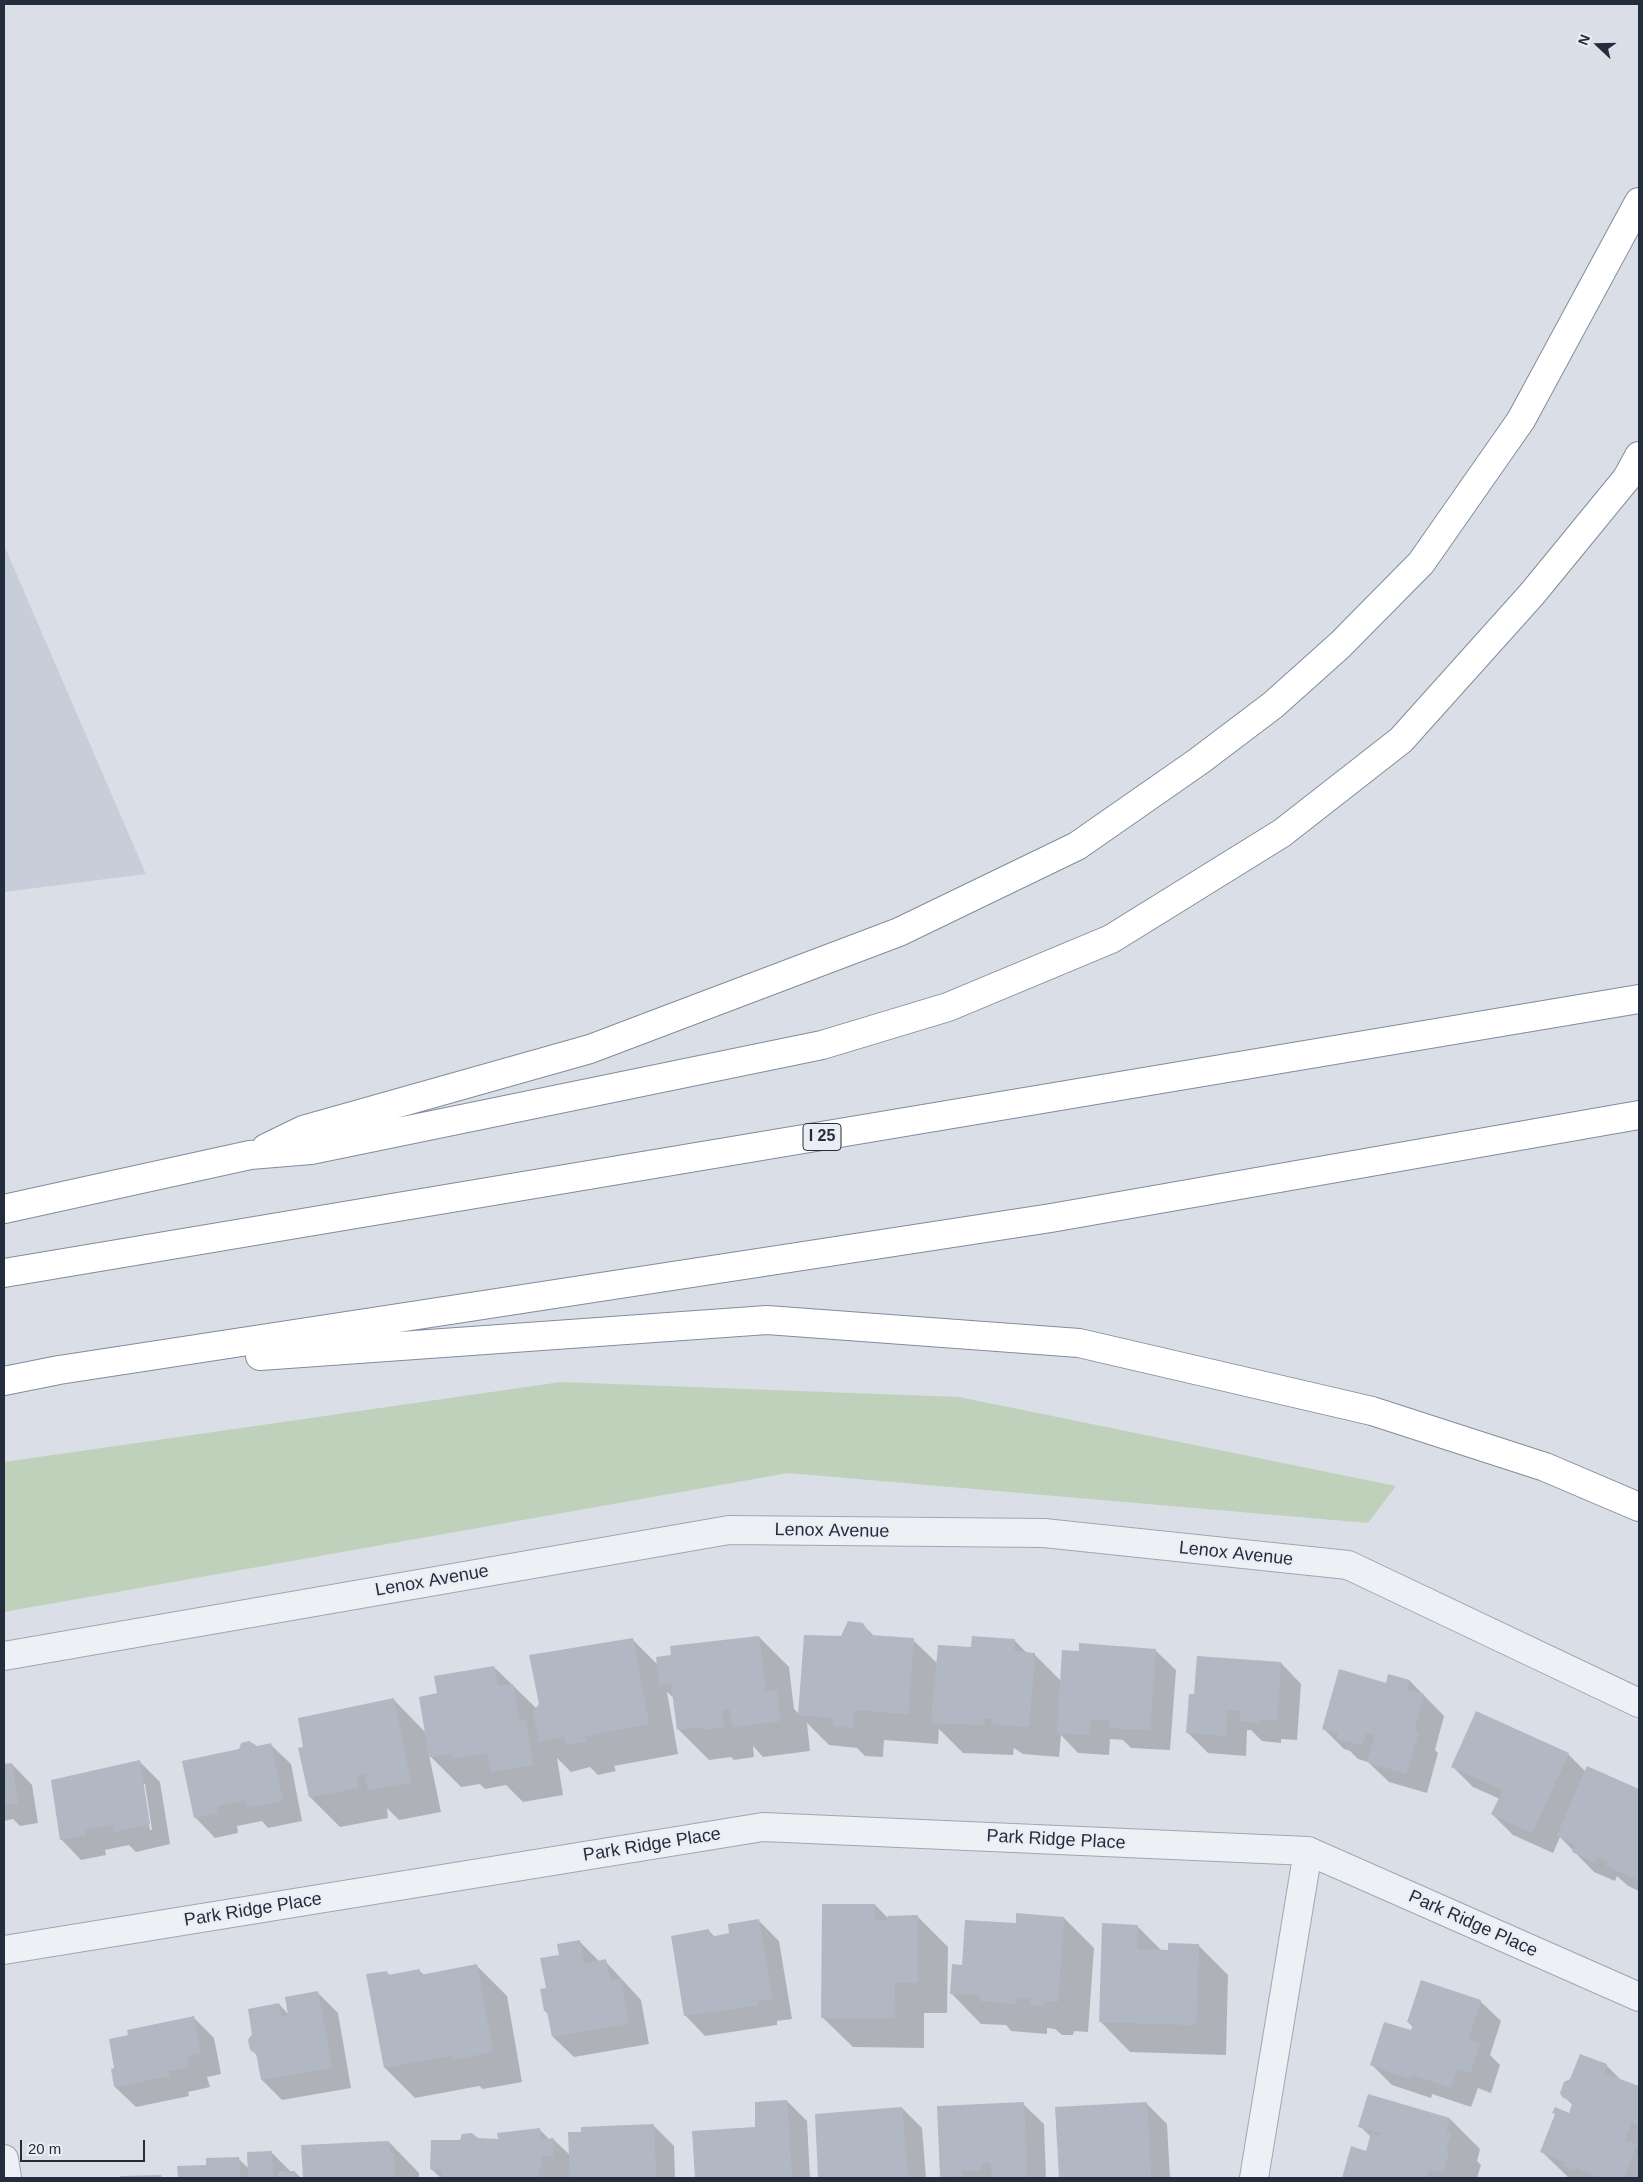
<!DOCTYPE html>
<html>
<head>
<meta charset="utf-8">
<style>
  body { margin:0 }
  #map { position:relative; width:1643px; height:2182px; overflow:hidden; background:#dadfe7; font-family:Arial,sans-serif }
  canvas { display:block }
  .frame { position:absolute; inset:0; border:5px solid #242d3d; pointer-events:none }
  .north { position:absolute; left:1573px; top:20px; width:50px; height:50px; -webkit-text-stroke:4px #eaeef4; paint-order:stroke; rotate:291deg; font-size:14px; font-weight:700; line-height:20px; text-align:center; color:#242d3d }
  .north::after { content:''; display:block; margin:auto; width:18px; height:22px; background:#242d3d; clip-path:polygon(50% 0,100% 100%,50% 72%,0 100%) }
  .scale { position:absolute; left:20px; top:2140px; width:125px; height:22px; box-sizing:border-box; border:2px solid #242d3d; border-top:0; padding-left:6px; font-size:15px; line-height:18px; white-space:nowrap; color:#242d3d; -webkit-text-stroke:4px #eaeef4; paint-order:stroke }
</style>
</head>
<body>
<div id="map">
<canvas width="1643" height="2182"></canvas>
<div class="frame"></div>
<div class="north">N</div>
<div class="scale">20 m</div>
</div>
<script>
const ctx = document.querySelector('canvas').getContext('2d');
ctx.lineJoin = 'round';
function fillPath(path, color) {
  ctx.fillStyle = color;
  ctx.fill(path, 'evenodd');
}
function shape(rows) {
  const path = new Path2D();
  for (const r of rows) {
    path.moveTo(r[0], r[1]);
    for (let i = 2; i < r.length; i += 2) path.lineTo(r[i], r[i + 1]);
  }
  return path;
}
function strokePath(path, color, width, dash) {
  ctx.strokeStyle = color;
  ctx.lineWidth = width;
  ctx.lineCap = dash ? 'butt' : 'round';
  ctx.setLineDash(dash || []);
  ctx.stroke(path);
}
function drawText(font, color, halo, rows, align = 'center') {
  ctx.font = font + ' Arial,sans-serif';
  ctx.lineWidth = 4.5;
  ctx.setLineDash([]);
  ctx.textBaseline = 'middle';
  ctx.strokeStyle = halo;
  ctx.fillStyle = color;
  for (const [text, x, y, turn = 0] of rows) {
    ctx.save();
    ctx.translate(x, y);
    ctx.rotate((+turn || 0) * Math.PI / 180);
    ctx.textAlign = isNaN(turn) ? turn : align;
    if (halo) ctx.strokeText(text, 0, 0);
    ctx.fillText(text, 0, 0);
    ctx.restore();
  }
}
const built = shape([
  [4,545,146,874,4,892]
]);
const green = shape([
  [561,1382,959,1397,1396,1486,1368,1523,788,1473,4,1612,4,1462]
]);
const shadow = shape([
  [862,1624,875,1637,913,1640,938,1664,972,1648,1014,1640,1028,1654,1035,1655,1061,1681,1080,1653,1155,1650,1176,1670,1170,1750,1131,1748,1123,1740,1110,1739,1109,1755,1078,1753,1061,1735,1059,1757,1023,1754,1014,1748,1013,1755,963,1753,939,1729,938,1744,884,1740,883,1757,865,1756,857,1748,829,1745,807,1723,810,1751,763,1757,753,1746,754,1757,734,1760,731,1757,709,1760,679,1730,675,1699,667,1692,678,1754,614,1766,616,1771,598,1775,590,1767,571,1772,557,1758,563,1795,523,1802,506,1785,485,1789,480,1784,461,1787,429,1755,441,1812,399,1820,387,1808,388,1818,340,1827,310,1797,394,1700,426,1733,438,1694,494,1667,537,1709,633,1640,658,1665,673,1656,759,1637,789,1667,794,1709,799,1714,842,1637],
  [1281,1663,1301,1684,1297,1740,1281,1739,1281,1743,1262,1741,1251,1730,1247,1730,1246,1756,1208,1753,1187,1732],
  [1389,1676,1410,1681,1444,1716,1435,1750,1438,1753,1427,1793,1389,1782,1368,1762,1358,1759,1350,1751,1344,1749,1323,1728,1386,1684],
  [270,1744,291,1764,302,1821,268,1828,262,1821,237,1826,238,1833,215,1838,195,1817],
  [1568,1754,1586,1772,1588,1768,1639,1790,1639,1891,1628,1886,1617,1876,1615,1881,1594,1872,1560,1837,1553,1853,1513,1835,1492,1814,1500,1799,1473,1787,1453,1767],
  [140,1762,160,1782,170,1844,136,1852,129,1845,105,1850,106,1855,81,1860,61,1839],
  [142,1784,145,1784,152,1830,150,1830],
  [12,1764,32,1785,38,1823,20,1826,13,1819,4,1821,4,1766],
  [875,1905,889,1919,918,1917,948,1947,947,2013,924,2013,924,2048,853,2047,822,2017],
  [1064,1918,1094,1948,1088,2032,1074,2031,1073,2035,1062,2035,1055,2029,1047,2028,1047,2034,1011,2031,1006,2025,981,2024,951,1993,963,1966,1017,1925],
  [758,1920,779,1941,792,2019,777,2021,777,2025,705,2036,685,2015,708,1930,715,1937,730,1934],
  [1137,1926,1162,1951,1198,1945,1228,1975,1226,2055,1130,2052,1100,2021],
  [579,1941,600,1962,605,1961,641,2000,649,2044,574,2057,553,2037,549,2015,545,2011,547,1989,560,1956],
  [477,1966,507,1996,522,2082,483,2089,479,2086,415,2098,385,2068,386,1972,390,1975,419,1970,424,1975],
  [318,1993,338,2013,351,2088,282,2100,262,2080,258,2056,251,2050,253,2034,279,2004,289,2015],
  [1480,2001,1501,2021,1490,2055,1500,2065,1491,2093,1478,2088,1471,2107,1432,2094,1431,2098,1392,2085,1371,2064,1412,2032,1413,2027,1408,2022],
  [194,2018,214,2038,221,2074,207,2077,210,2087,188,2092,189,2096,136,2107,115,2087],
  [1606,2065,1622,2081,1639,2087,1639,2178,1569,2178,1542,2152,1556,2115,1554,2113,1570,2114,1573,2105,1564,2097],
  [787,2101,807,2121,810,2178,696,2178,694,2132,757,2128],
  [1023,2104,1044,2124,1046,2178,944,2178,942,2176],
  [1147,2104,1167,2124,1170,2178,1060,2178,1057,2109],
  [902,2108,922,2128,926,2178,820,2178,816,2115],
  [1450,2119,1480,2149,1477,2161,1481,2165,1477,2178,1344,2178,1352,2148,1366,2152,1371,2137,1360,2126],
  [653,2125,674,2146,675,2178,441,2178,431,2169,477,2140,500,2140,539,2129,550,2140,554,2140,571,2156],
  [389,2142,419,2173,419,2178,304,2178,303,2146],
  [271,2152,291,2172,295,2172,301,2178,179,2178,179,2168,207,2166,238,2158,249,2169]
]);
const building = shape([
  [848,1621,863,1623,870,1635,914,1638,908,1714,854,1710,853,1728,834,1726,833,1718,798,1715,804,1635,841,1636],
  [759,1636,766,1691,777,1690,780,1721,732,1727,730,1709,722,1710,724,1727,703,1730,703,1727,677,1730,671,1684,659,1685,656,1657,671,1655,670,1646],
  [972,1636,1015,1639,1014,1651,1035,1653,1029,1727,991,1724,991,1719,984,1718,983,1725,931,1723,938,1645,971,1647],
  [633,1638,649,1724,585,1736,587,1741,566,1745,564,1736,539,1742,533,1712,539,1704,529,1655],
  [1079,1643,1156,1649,1150,1730,1109,1728,1110,1720,1090,1719,1089,1735,1057,1733,1062,1650,1079,1651],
  [1197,1656,1281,1662,1277,1720,1261,1719,1261,1723,1240,1721,1241,1711,1227,1710,1226,1736,1186,1733,1189,1694,1194,1694],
  [494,1666,498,1686,513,1684,519,1721,526,1720,533,1765,491,1772,488,1753,453,1759,452,1754,429,1757,419,1697,437,1693,434,1676],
  [1339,1669,1386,1683,1388,1674,1410,1680,1407,1690,1424,1694,1414,1730,1419,1732,1406,1774,1367,1762,1375,1736,1366,1733,1362,1745,1337,1739,1338,1733,1322,1729],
  [394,1698,411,1782,368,1790,365,1774,357,1776,358,1788,309,1797,298,1748,303,1747,298,1718],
  [1476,1711,1569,1753,1532,1833,1491,1814,1503,1790,1451,1767],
  [249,1741,257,1746,271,1743,283,1801,247,1808,245,1800,217,1806,218,1813,194,1818,182,1761,239,1749,241,1743],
  [140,1760,150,1824,114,1832,114,1824,85,1830,86,1835,60,1840,51,1780],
  [12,1763,18,1803,4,1805,4,1764],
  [1587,1766,1639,1789,1638,1880,1606,1866,1608,1861,1597,1856,1595,1862,1572,1852,1575,1844,1557,1836],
  [822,1904,875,1904,875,1920,887,1920,888,1916,918,1915,918,1983,895,1983,894,2018,821,2018],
  [1016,1913,1064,1917,1058,2002,1044,2001,1043,2006,1030,2005,1030,1999,1017,1998,1017,2004,980,2001,980,1995,950,1994,952,1964,962,1965,965,1920,1016,1923],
  [759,1919,772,1999,757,2001,758,2005,684,2016,671,1936,709,1929,710,1937,729,1933,728,1924],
  [1102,1923,1138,1925,1137,1949,1168,1950,1168,1943,1199,1944,1196,2025,1099,2022],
  [580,1940,584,1964,606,1959,610,1980,621,1979,629,2023,552,2037,547,2011,544,2011,540,1989,546,1988,540,1958,559,1955,557,1944],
  [477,1964,493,2052,451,2060,451,2056,384,2068,366,1974,387,1971,388,1975,420,1969,420,1975],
  [1421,1980,1481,2000,1468,2039,1480,2044,1470,2073,1457,2069,1451,2088,1412,2075,1410,2079,1370,2065,1384,2022,1411,2030,1413,2024,1407,2022],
  [318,1991,332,2068,261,2080,256,2053,250,2050,248,2040,252,2034,248,2009,279,2003,281,2016,288,2015,285,1997],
  [194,2016,201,2053,187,2057,190,2067,168,2071,170,2076,114,2087,111,2069,114,2068,109,2039,128,2035,127,2030],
  [1580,2054,1607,2064,1604,2073,1639,2086,1639,2125,1632,2122,1625,2140,1637,2144,1624,2178,1601,2178,1576,2168,1575,2170,1564,2166,1566,2162,1540,2152,1555,2114,1552,2113,1555,2107,1569,2113,1573,2101,1563,2098,1560,2093,1564,2082,1570,2079],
  [1368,2094,1450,2118,1446,2132,1451,2133,1446,2149,1449,2150,1443,2173,1429,2169,1427,2178,1342,2178,1351,2146,1366,2151,1371,2133,1380,2136,1381,2133,1358,2127],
  [787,2100,792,2178,695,2178,692,2131,755,2127,755,2102],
  [1024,2102,1027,2178,992,2178,991,2163,982,2163,982,2170,962,2171,962,2176,940,2177,937,2106],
  [1147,2102,1151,2178,1059,2178,1055,2107],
  [902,2107,908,2178,818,2178,815,2114],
  [654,2124,656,2178,570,2178,568,2132,581,2132,581,2127],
  [540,2128,541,2140,554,2138,553,2156,542,2156,542,2167,539,2167,539,2178,442,2178,442,2170,430,2169,431,2140,460,2140,462,2134,472,2133,478,2138,498,2139,497,2133],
  [389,2141,390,2153,394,2153,395,2178,303,2178,301,2145],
  [272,2151,273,2178,248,2178,247,2152],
  [239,2157,240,2178,178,2178,177,2166,206,2165,206,2158],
  [278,2171,295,2171,296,2178,278,2178],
  [161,2175,162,2178,120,2178,120,2176]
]);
const minor = shape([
  [4,1656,729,1530,1044,1533,1348,1565,1639,1703],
  [4,1950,763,1827,1308,1851,1639,1997],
  [4,2159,7,2178],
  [1254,2178,1308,1851]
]);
const highway = shape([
  [266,1148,303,1130,590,1049,899,932,1077,846,1199,761,1273,705,1340,645,1421,563,1521,420,1639,202],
  [4,1209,250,1155,311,1150,822,1045,948,1007,1111,939,1282,833,1401,740,1532,594,1627,478,1639,456],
  [4,1273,1639,999],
  [260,1356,767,1320,1079,1343,1372,1411,1545,1467,1639,1507],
  [4,1381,59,1370,1051,1218,1639,1115]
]);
const shields = [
  [822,1137,38]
];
const shieldNames = [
  ["I 25",822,1137]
];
const streetNames = [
  ["Lenox Avenue",832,1531,1],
  ["Lenox Avenue",1236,1554,6],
  ["Lenox Avenue",432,1581,-10],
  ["Park Ridge Place",1056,1840,3],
  ["Park Ridge Place",652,1845,-9],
  ["Park Ridge Place",253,1910,-9],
  ["Park Ridge Place",1473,1924,24]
];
fillPath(built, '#c8ced9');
fillPath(green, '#c0d1bb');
fillPath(shadow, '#0003');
fillPath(building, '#b1b8c4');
strokePath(minor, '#a0a6b1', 30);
strokePath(highway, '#818c9e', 30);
strokePath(minor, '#edf0f5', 28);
strokePath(highway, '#fff', 28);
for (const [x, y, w] of shields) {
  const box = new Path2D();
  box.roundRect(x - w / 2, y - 13.5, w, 27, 4);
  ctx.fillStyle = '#eaeef4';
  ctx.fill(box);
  strokePath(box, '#242d3d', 1);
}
drawText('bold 16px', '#242d3d', null, shieldNames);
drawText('18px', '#242d3d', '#eaeef4', streetNames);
</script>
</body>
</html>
